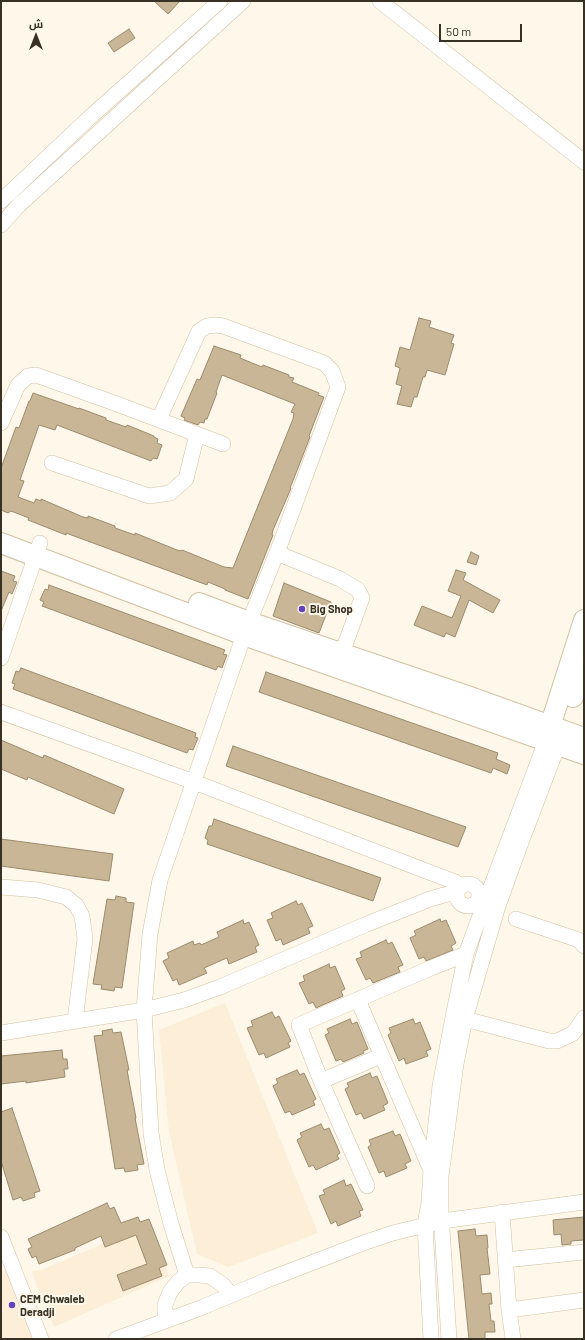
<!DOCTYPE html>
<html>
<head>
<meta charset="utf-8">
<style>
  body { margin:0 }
  #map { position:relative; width:585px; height:1340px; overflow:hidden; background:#fef7ea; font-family:Barlow,Cairo,sans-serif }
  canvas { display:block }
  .frame { position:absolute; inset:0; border:2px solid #383124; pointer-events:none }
  .north { position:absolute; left:16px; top:16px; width:40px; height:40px; -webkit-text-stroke:3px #fef7ea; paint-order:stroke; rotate:0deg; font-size:11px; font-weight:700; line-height:16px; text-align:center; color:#383124 }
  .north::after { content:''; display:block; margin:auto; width:14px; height:18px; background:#383124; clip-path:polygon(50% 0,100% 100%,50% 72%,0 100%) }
  .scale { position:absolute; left:439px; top:24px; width:83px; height:18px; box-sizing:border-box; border:2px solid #383124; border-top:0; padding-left:5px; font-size:12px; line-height:14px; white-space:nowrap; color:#383124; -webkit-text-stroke:3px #fef7ea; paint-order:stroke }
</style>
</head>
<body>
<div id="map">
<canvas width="585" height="1340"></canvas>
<div class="frame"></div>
<div class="north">ش</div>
<div class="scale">50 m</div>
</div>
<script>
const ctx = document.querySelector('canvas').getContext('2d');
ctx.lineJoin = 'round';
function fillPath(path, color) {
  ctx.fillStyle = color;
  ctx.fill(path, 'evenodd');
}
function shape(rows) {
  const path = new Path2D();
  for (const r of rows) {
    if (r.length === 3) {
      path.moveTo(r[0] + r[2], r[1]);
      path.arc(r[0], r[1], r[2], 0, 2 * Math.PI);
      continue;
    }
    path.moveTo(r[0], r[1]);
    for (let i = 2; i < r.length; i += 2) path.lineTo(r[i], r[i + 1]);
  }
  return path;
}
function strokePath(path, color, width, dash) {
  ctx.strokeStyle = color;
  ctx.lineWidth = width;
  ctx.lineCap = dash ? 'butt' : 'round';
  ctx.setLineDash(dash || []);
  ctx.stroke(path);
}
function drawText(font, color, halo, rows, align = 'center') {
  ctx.font = font + ' Barlow,sans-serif';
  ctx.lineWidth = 4;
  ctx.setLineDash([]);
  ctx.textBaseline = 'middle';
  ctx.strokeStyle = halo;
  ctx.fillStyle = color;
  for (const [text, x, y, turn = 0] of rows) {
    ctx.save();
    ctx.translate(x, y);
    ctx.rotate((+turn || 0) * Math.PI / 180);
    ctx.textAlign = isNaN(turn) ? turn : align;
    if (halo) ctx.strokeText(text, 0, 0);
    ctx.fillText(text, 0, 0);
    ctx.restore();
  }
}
const built = shape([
  [225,1003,318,1233,228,1267,197,1254,169,1131,159,1030],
  [150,1224,169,1276,54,1327,31,1271,41,1270],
  [8,1269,36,1339,1,1339,1,1272]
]);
const building = shape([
  [154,1,180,1,168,14,154,1],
  [129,29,135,38,114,52,108,43,129,29],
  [419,318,431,321,429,327,454,335,451,343,454,344,445,375,427,370,425,377,423,377,417,397,414,397,411,407,397,404,402,386,396,384,400,368,395,366,400,347,410,350,419,318],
  [214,346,241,355,240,358,257,365,262,367,263,365,289,375,289,377,294,378,292,382,319,393,318,395,324,397,309,436,310,437,298,468,290,488,291,488,289,493,273,530,272,535,273,535,248,599,225,590,225,589,208,582,207,585,66,533,66,535,28,520,29,518,11,511,8,513,1,510,1,468,16,427,19,428,29,401,30,401,33,393,79,409,79,408,106,418,106,420,126,427,127,425,154,436,154,437,158,439,157,443,162,445,157,459,153,458,151,461,57,425,55,430,39,425,20,480,24,481,18,497,34,503,36,499,41,501,41,499,83,517,88,518,88,516,115,526,115,528,135,535,135,533,177,550,181,551,182,550,224,567,233,568,293,419,294,413,291,412,295,404,222,375,216,392,217,393,207,419,205,419,204,423,200,422,198,425,184,420,185,418,181,416,197,379,200,380,214,346],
  [471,552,479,556,476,565,467,562,471,552],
  [456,570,466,573,463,580,500,600,493,613,469,600,455,637,446,633,444,637,414,625,422,606,452,618,461,596,448,591,456,570],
  [1,571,15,576,13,581,17,582,12,594,9,592,1,611,1,571],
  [284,583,331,602,319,633,273,616,284,583],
  [49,585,225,650,223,654,227,655,222,668,218,666,216,670,42,606,44,602,40,600,45,589,48,590,49,585],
  [21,668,196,733,195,737,198,738,193,750,189,749,187,753,13,689,15,684,12,683,16,671,19,672,21,668],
  [266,672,498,753,496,759,510,765,507,774,493,768,491,773,259,692,266,672],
  [1,740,43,758,44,755,124,789,114,814,28,777,27,780,1,769,1,740],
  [233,746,466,827,458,847,226,766,233,746],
  [214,819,381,878,373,901,207,844,208,840,205,838,209,826,212,826,214,819],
  [1,839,113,854,109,881,1,866,1,839],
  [116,896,126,898,126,902,134,903,122,988,115,987,114,991,101,989,102,985,93,984,107,899,115,900,116,896],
  [296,901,298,905,302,903,313,926,308,928,310,933,283,945,281,939,276,941,267,920,273,918,271,913,296,901],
  [440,919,441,922,446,920,456,943,451,946,453,950,426,961,424,957,419,959,410,938,416,935,414,931,440,919],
  [243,920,244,924,249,922,259,945,255,947,257,952,229,964,227,958,222,960,204,968,207,973,179,985,177,979,173,981,163,961,169,958,167,953,193,941,194,945,200,943,201,945,219,937,217,932,243,920],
  [386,940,388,944,392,942,403,965,398,967,400,972,373,983,370,978,366,980,356,959,362,957,360,952,386,940],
  [329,964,330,968,335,966,345,989,341,991,343,996,316,1008,313,1002,309,1004,299,983,305,981,303,976,329,964],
  [272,1012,275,1018,279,1016,291,1041,288,1043,290,1047,266,1058,264,1053,259,1055,247,1028,253,1026,251,1021,272,1012],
  [350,1019,352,1024,357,1022,368,1049,363,1051,364,1053,343,1062,341,1059,336,1061,325,1035,329,1033,327,1029,350,1019],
  [413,1019,415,1024,420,1022,431,1049,426,1051,428,1056,406,1064,404,1058,399,1061,388,1035,391,1033,389,1028,413,1019],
  [112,1029,113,1033,121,1032,129,1070,127,1070,136,1118,135,1118,144,1164,137,1165,138,1170,125,1172,124,1168,115,1169,94,1036,103,1035,102,1031,112,1029],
  [62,1050,63,1059,67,1059,68,1069,64,1069,65,1077,26,1083,26,1081,1,1084,1,1056,62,1050],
  [297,1070,300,1075,304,1073,316,1099,313,1101,315,1105,292,1115,290,1111,285,1113,273,1086,278,1083,276,1079,297,1070],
  [370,1073,372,1078,377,1076,388,1103,383,1106,385,1110,364,1119,361,1113,356,1115,345,1089,349,1087,347,1083,370,1073],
  [12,1108,40,1191,34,1193,35,1197,23,1201,21,1197,13,1200,1,1161,1,1112,12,1108],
  [321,1124,324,1130,329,1128,340,1153,337,1155,339,1159,316,1170,313,1165,309,1167,297,1140,302,1137,300,1133,321,1124],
  [393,1131,395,1136,400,1134,411,1161,405,1164,407,1168,386,1177,384,1171,379,1173,368,1147,371,1145,369,1140,393,1131],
  [344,1180,346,1186,351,1184,363,1210,359,1211,361,1216,338,1226,336,1221,331,1224,319,1196,325,1194,323,1190,344,1180],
  [107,1203,110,1209,114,1207,121,1223,138,1217,140,1222,149,1219,167,1265,159,1268,162,1276,123,1291,117,1275,147,1264,136,1235,105,1247,101,1236,75,1248,75,1250,39,1264,36,1256,32,1258,28,1249,32,1247,28,1239,107,1203],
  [584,1217,584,1240,571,1241,571,1244,562,1245,561,1234,554,1235,553,1220,584,1217],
  [475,1229,476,1236,487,1235,488,1248,487,1248,490,1274,480,1275,482,1294,491,1293,492,1304,489,1304,491,1321,494,1321,495,1332,485,1332,485,1339,469,1339,458,1231,475,1229]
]);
const minor = shape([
  [380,1,584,162],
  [1,201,88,119,220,1],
  [1,225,19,205,243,1],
  [159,419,199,331,207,326,216,325,223,326,324,363,332,371,338,387,281,542,244,635,160,880,150,934,144,1010,151,1133,157,1170,171,1224,187,1275],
  [1,423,18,385,28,376,36,375,117,404,223,444],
  [52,463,149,496,170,493,186,479,197,434],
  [277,553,340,579,358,590,362,598,342,653],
  [1,658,40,543],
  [1,712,194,782,455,882,461,886],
  [468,895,11],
  [1,887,38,890,66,897,76,905,82,916,85,939,75,1021],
  [516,919,579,940,584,946],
  [358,1000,430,1168],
  [465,1019,549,1041,557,1041,572,1034,577,1028,584,1018],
  [1,1033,144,1010,184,1000,220,987,367,924,430,899,444,895,457,892],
  [321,1081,381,1056],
  [367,1186,321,1081,299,1025,431,968,466,954],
  [502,1212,509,1310,513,1339],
  [1,1237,41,1339],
  [505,1260,584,1252],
  [509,1310,584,1300],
  [165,1321,165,1305,170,1292,178,1282,187,1275,199,1275,210,1276,223,1285,231,1295],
  [116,1339,203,1307,267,1280,366,1242,393,1233,442,1221,584,1202],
  [431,1339,425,1224,429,1203,431,1169,440,1086,454,1012,466,954,474,932,546,741],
  [449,1339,441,1213,441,1176,456,1064,465,1019,498,906,520,845,558,745]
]);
const major = shape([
  [1,543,244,635,584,754],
  [199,603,249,622,470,697,584,738],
  [573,697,584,667],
  [546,739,584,620]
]);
const markers = [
  [302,609,4,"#6343bb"],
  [12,1305,4,"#6343bb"]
];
const poiNames = [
  ["Big Shop",310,609],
  ["CEM Chwaleb",20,1299],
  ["Deradji",20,1312]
];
fillPath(built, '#fceed7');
fillPath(building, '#c8b697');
strokePath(building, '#9c8a6c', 1);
strokePath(minor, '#d3c0a1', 16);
strokePath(major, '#d3c0a1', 22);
strokePath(minor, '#fff', 15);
strokePath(major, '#fff', 20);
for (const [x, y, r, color] of markers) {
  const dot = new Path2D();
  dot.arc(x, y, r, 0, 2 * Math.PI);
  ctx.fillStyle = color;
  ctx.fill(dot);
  strokePath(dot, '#fef7ea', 1.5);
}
drawText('bold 11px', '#383124', '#fef7ea', poiNames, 'left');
</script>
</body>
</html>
